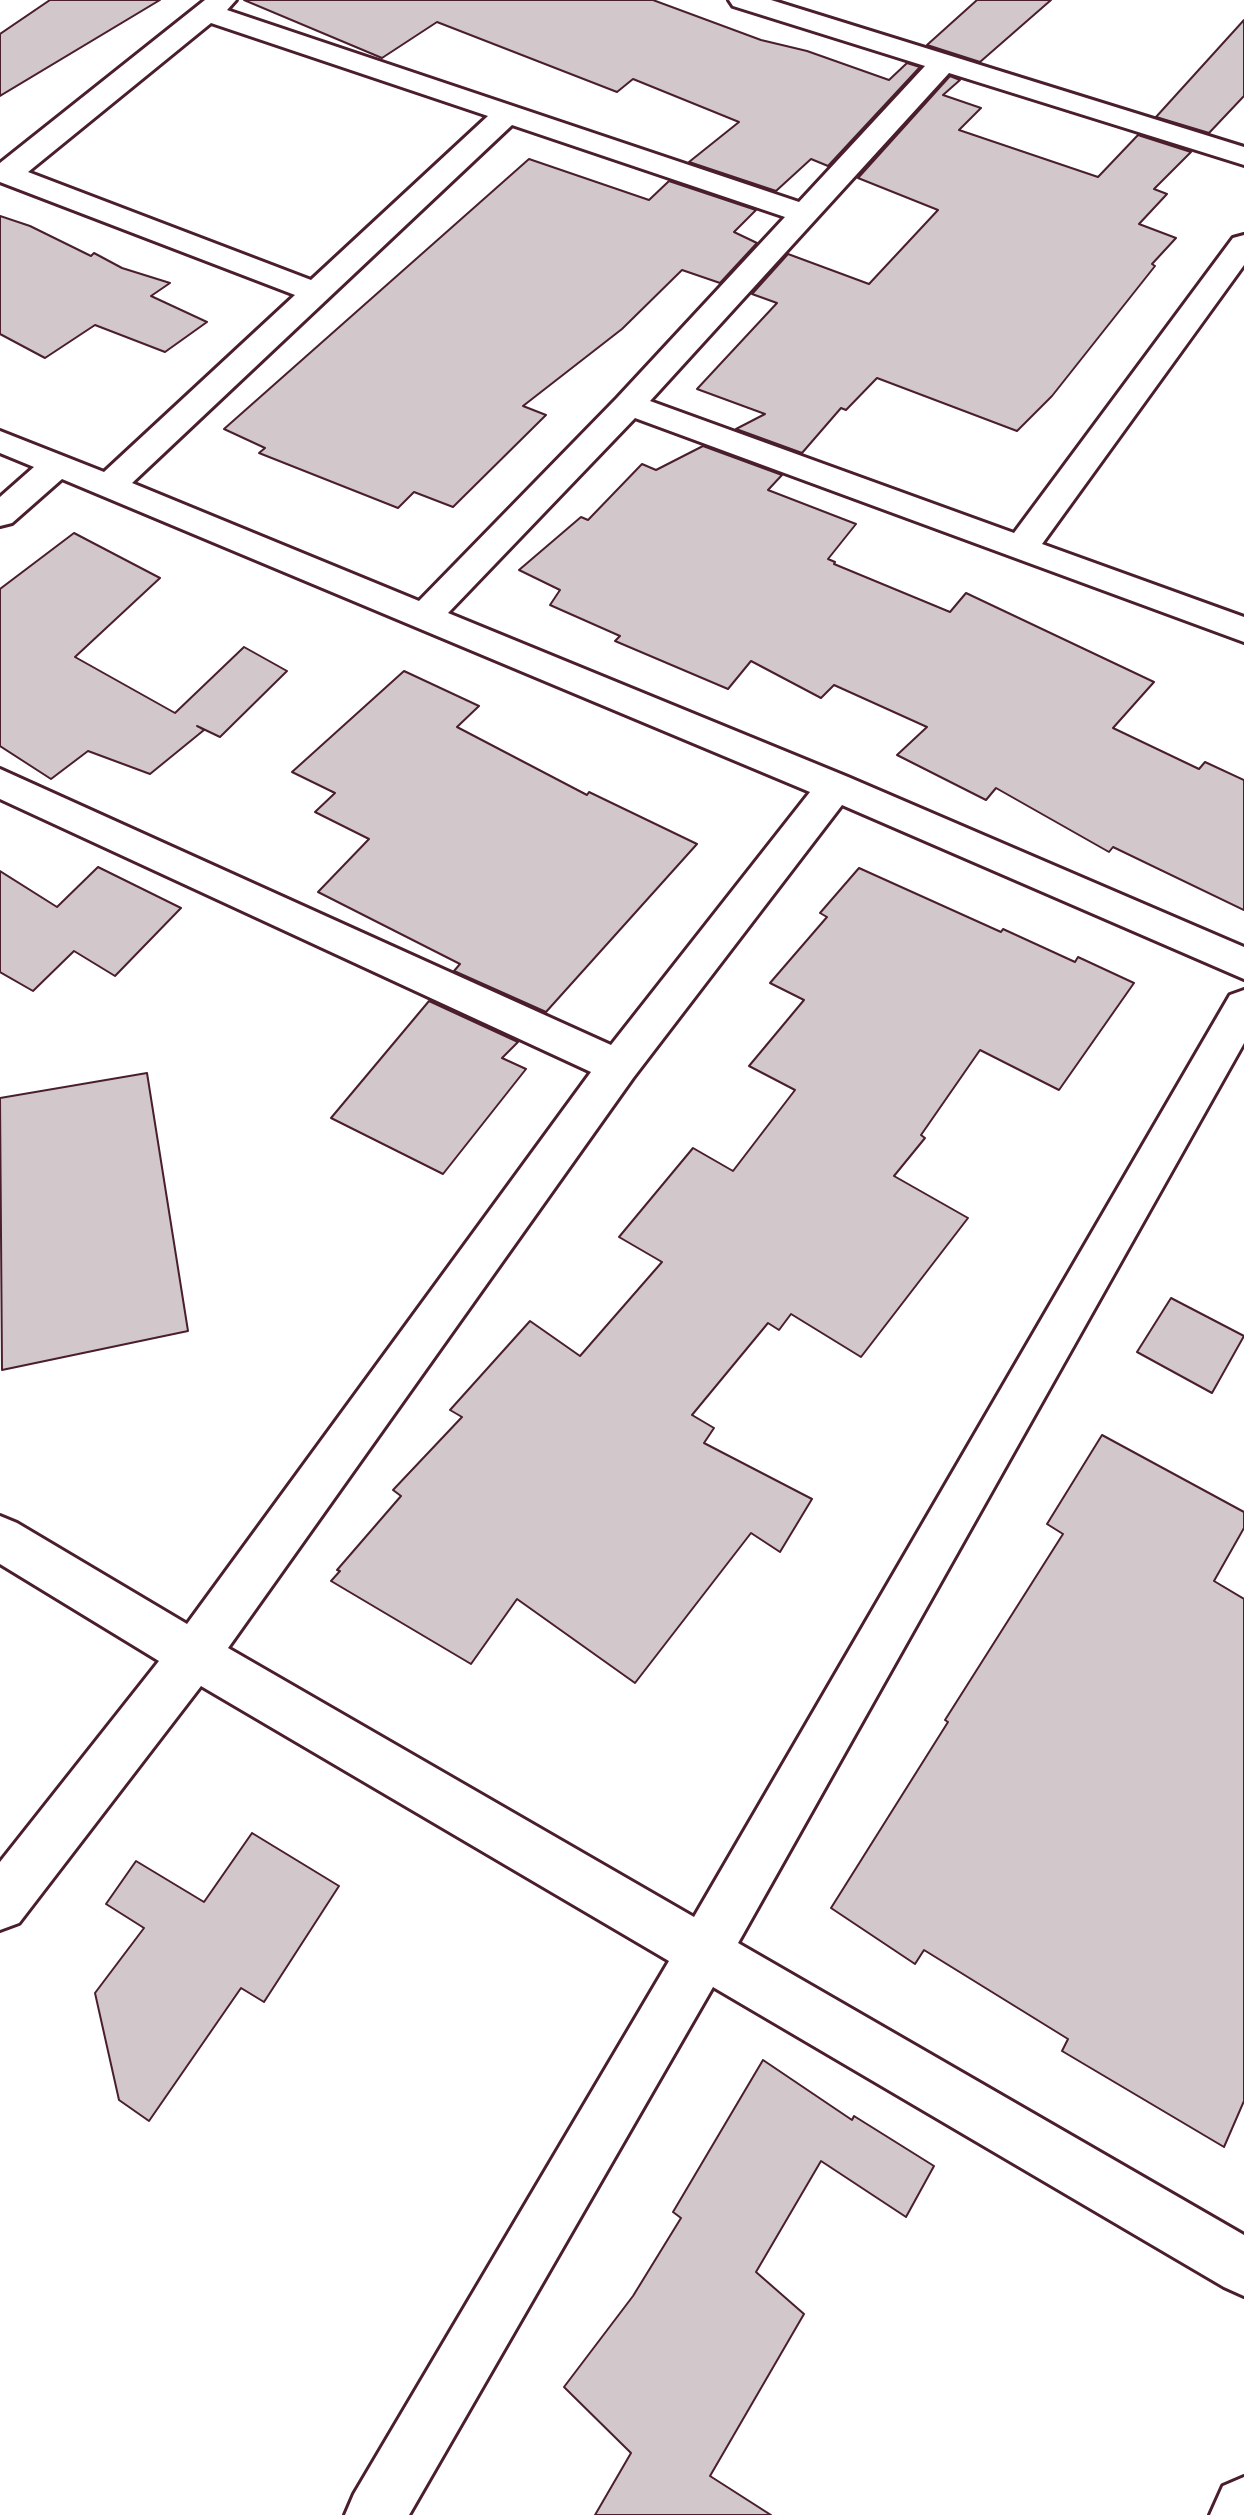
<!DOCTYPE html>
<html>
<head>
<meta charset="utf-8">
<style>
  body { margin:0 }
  canvas { display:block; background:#fff }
</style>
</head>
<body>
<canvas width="1244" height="2515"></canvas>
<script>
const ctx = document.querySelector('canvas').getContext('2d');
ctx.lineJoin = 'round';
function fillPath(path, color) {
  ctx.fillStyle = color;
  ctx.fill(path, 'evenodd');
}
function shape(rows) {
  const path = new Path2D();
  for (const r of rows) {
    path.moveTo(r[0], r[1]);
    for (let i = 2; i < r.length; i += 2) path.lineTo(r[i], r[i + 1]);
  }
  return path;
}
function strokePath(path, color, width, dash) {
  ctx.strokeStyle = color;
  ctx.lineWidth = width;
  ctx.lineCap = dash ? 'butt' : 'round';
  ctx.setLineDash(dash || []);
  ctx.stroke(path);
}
const building = shape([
  [50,0,160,0,0,96,0,34,50,0],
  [244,0,653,0,761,40,807,51,889,80,907,63,920,67,828,166,811,159,776,191,689,162,739,122,633,79,617,92,437,22,382,58,244,0],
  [977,0,1051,0,980,62,927,45,977,0],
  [1244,20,1244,96,1209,133,1156,117,1244,20],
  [950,76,960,80,943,95,981,108,959,130,1098,177,1138,135,1191,152,1154,189,1167,194,1139,224,1176,238,1152,264,1155,266,1052,396,1017,431,877,378,846,410,841,408,802,453,736,429,765,414,697,389,777,303,752,294,788,254,869,284,938,210,858,178,950,76],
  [529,159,649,200,669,181,756,210,734,232,757,243,720,283,682,270,622,329,523,406,546,415,453,507,414,492,398,508,259,453,265,448,224,429,529,159],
  [0,216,30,226,91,256,94,253,122,268,170,283,151,296,207,322,165,352,95,325,45,358,0,334,0,216],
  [703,446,782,475,768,490,856,524,828,559,835,562,834,564,950,612,966,593,1154,682,1113,728,1199,769,1205,762,1244,780,1244,910,1113,847,1109,852,996,788,986,800,897,755,927,727,834,685,821,698,751,661,728,689,615,641,620,636,550,605,560,590,519,570,581,517,588,520,642,464,656,470,703,446],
  [74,533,160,578,75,657,175,713,244,647,287,671,220,737,197,726,204,730,150,774,88,751,51,779,0,746,0,589,74,533],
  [404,671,479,706,457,727,587,795,589,792,697,844,546,1012,454,971,460,964,318,892,369,839,315,812,335,793,292,772,404,671],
  [98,867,181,908,115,976,74,951,33,991,0,972,0,871,57,907,98,867],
  [859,868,1001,932,1003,929,1075,962,1078,957,1134,983,1059,1090,980,1050,921,1135,925,1138,894,1176,968,1218,861,1357,791,1314,779,1330,768,1323,692,1415,714,1428,704,1443,812,1499,780,1552,751,1533,635,1683,517,1599,471,1664,331,1581,340,1571,337,1570,401,1496,393,1490,462,1417,450,1410,530,1321,580,1356,662,1262,619,1237,693,1148,733,1171,795,1090,749,1066,804,1000,770,983,827,917,820,913,859,868],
  [429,1001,518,1042,502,1058,526,1069,443,1174,331,1118,429,1001],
  [147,1073,188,1331,2,1370,0,1098,147,1073],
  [1171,1298,1244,1336,1212,1393,1137,1352,1171,1298],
  [1102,1435,1244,1512,1244,1528,1214,1581,1244,1599,1244,2101,1224,2147,1062,2051,1068,2039,924,1950,915,1964,831,1908,948,1722,945,1720,1063,1534,1047,1524,1102,1435],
  [252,1833,339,1886,264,2002,241,1988,149,2121,119,2100,95,1993,144,1928,106,1904,136,1861,204,1902,252,1833],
  [763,2060,852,2120,854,2116,934,2166,906,2217,821,2161,756,2272,804,2314,710,2476,771,2515,595,2515,631,2453,564,2387,633,2296,681,2218,673,2212,763,2060]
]);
const minor = shape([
  [205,0,236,0,227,10,799,202,925,66,733,6,729,0,771,0,1244,147,1244,165,949,73,650,401,1014,533,1233,238,1244,235,1244,265,1042,544,1244,617,1244,642,635,418,448,613,848,777,1244,947,1244,979,842,805,633,1078,228,1648,694,1917,1230,995,1244,990,1244,1043,738,1943,1244,2235,1244,2296,1224,2287,713,1987,409,2515,345,2515,354,2494,669,1961,201,1686,19,1923,0,1930,0,1862,159,1661,0,1564,0,1516,17,1523,187,1624,591,1072,0,799,0,769,611,1045,810,792,62,479,12,523,0,526,0,497,34,467,0,453,0,431,104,472,295,295,0,182,0,163,205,0],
  [211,23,488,116,311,280,28,172,211,23],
  [512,125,785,217,617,398,419,601,132,483,512,125],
  [1244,2477,1244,2515,1210,2515,1223,2486,1244,2477]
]);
fillPath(building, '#d2c7cb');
strokePath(building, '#4a1f2b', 2);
strokePath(minor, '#4a1f2b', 6);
fillPath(minor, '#fff');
</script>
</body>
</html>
